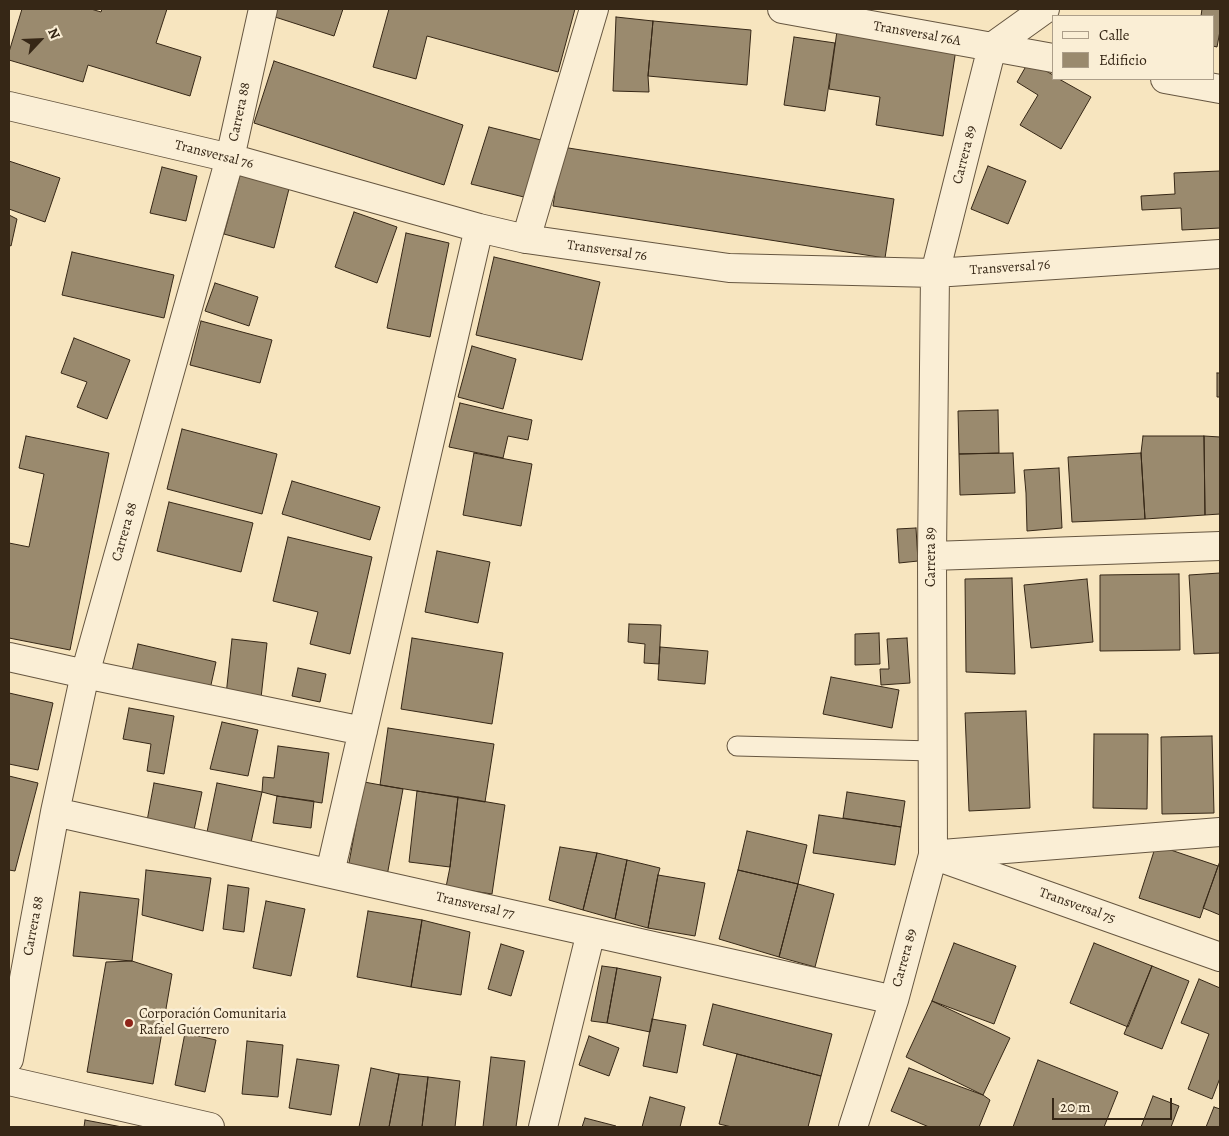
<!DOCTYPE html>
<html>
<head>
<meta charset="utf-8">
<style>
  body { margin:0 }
  #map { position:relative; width:1229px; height:1136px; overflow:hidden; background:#f7e5bf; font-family:Alegreya,serif }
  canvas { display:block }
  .frame { position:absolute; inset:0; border:10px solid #362716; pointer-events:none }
  .legend { position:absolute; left:1052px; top:15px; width:162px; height:65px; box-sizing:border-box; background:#faeed5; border:1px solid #ac9e89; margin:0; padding:6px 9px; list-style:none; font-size:15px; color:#362716 }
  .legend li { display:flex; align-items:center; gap:10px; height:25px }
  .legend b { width:25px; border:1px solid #ac9e89 }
  .north { position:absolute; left:15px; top:15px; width:50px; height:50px; -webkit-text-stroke:4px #faeed5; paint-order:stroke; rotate:65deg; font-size:14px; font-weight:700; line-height:20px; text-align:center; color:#362716 }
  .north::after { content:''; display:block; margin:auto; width:18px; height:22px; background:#362716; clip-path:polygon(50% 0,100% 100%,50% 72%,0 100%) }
  .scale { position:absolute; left:1052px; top:1098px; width:120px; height:22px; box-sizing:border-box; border:2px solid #362716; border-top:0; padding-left:6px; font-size:15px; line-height:18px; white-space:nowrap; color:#362716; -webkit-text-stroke:4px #faeed5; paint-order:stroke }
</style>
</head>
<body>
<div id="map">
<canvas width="1229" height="1136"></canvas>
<div class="frame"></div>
<ul class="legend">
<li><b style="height:6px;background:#faeed5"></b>Calle</li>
<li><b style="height:14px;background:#9a8a6e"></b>Edificio</li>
</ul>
<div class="north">N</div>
<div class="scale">20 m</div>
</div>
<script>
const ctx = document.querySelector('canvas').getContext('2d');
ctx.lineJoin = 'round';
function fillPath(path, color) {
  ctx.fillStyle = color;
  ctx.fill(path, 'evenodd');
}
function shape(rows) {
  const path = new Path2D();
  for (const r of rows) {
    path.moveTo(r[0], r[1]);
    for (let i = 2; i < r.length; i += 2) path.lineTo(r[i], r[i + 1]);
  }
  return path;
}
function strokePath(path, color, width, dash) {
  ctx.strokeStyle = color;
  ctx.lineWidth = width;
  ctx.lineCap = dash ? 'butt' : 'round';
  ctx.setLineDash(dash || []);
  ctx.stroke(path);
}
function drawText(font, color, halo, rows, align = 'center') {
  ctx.font = font + ' Alegreya,serif';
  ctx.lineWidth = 5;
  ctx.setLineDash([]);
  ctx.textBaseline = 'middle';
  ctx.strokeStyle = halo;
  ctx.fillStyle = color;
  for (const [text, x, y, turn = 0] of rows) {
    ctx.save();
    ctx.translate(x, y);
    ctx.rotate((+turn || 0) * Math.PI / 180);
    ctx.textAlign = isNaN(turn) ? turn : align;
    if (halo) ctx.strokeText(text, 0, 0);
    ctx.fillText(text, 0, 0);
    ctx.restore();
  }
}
const building = shape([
  [22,9,91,9,101,12,102,9,167,9,156,43,201,57,190,96,88,65,83,82,9,60,9,52,22,9],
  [274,9,343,9,334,36,272,16,274,9],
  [389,9,575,9,558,72,427,36,416,79,373,67,389,9],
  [1202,9,1220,9,1220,31,1217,47,1213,46,1213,16,1201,16,1202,9],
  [616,17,653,21,648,76,649,92,613,91,616,17],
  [653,21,751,30,747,85,648,76,653,21],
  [837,31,956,49,943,136,876,125,880,97,829,89,837,31],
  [794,37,835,43,825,111,784,105,794,37],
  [274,61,463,125,444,185,254,123,274,61],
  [1029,61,1053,75,1053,79,1059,79,1091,97,1061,149,1020,125,1038,95,1017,82,1029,61],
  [489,127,541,140,532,199,471,184,489,127],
  [562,147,894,199,885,258,553,206,562,147],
  [9,161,60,178,45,222,9,209,9,161],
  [988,166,1026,181,1008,224,971,209,988,166],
  [162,167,197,176,186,221,150,213,162,167],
  [242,168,291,181,274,248,224,234,242,168],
  [1220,171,1220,228,1182,230,1181,208,1142,210,1141,196,1175,194,1174,173,1220,171],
  [354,212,397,227,377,283,335,267,354,212],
  [9,215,17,219,11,246,9,245,9,215],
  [406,233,449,243,430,337,387,328,406,233],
  [72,252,174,275,164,318,62,295,72,252],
  [494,257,600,282,582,360,476,335,494,257],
  [215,283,258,297,249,326,205,311,215,283],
  [201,321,272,340,260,383,190,365,201,321],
  [74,338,130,360,107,419,77,407,87,382,61,373,74,338],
  [472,346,516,359,503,409,458,397,472,346],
  [1217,373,1220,373,1220,397,1217,397,1217,373],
  [460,403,532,420,528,440,508,436,503,458,449,447,460,403],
  [998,410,999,453,959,454,958,411,998,410],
  [182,429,277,454,262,514,167,489,182,429],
  [26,436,109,453,70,650,9,638,9,543,29,547,44,474,19,468,26,436],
  [1143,436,1204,436,1205,515,1145,519,1141,453,1143,436],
  [1204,436,1220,437,1220,514,1205,515,1204,436],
  [474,453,532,464,521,526,463,515,474,453],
  [1013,453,1015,493,960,495,959,454,1013,453],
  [1141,453,1145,519,1072,522,1068,457,1141,453],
  [1059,468,1062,528,1027,531,1026,493,1024,470,1059,468],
  [292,481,380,507,370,540,282,514,292,481],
  [169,502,253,523,241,572,157,551,169,502],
  [916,528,918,561,899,563,897,529,916,528],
  [288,537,372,557,350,654,310,644,318,612,273,601,288,537],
  [437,551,490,562,478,623,425,612,437,551],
  [1220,573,1220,653,1194,654,1189,575,1220,573],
  [1179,574,1180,650,1100,651,1100,575,1179,574],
  [1012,578,1015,674,966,672,965,579,1012,578],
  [1087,579,1093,642,1031,648,1024,585,1087,579],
  [629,624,661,625,659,664,644,663,645,644,628,642,629,624],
  [879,633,880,664,855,665,855,634,879,633],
  [412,638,503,653,492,724,401,709,412,638],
  [907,638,910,683,881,685,880,669,889,669,887,639,907,638],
  [232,639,267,643,261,698,226,695,232,639],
  [138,644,216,662,209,694,131,675,138,644],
  [660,647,708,651,705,684,658,680,660,647],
  [298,668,326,674,320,702,292,696,298,668],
  [831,677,899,690,892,728,823,714,831,677],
  [9,693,53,703,38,770,9,764,9,693],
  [129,708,174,716,164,774,147,771,151,744,123,739,129,708],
  [1026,711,1030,808,969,811,965,713,1026,711],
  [222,722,258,730,248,776,210,769,222,722],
  [388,728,494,744,485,802,380,785,388,728],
  [1094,734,1148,734,1147,809,1093,808,1094,734],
  [1212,736,1214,813,1162,814,1161,737,1212,736],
  [278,746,329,753,322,803,277,796,262,792,263,777,274,778,278,746],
  [9,776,38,783,15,871,9,870,9,776],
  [364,782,403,789,387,876,348,868,364,782],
  [154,783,202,792,194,830,147,821,154,783],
  [217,783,262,792,250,847,206,837,217,783],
  [417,791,458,797,450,867,409,862,417,791],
  [847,792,905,801,901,827,843,818,847,792],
  [277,796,314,801,311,828,273,823,277,796],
  [458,797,505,805,492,894,446,887,450,867,458,797],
  [819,815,901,827,895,865,813,853,819,815],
  [747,831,807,845,798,884,738,870,747,831],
  [1156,845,1218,866,1200,918,1139,898,1156,845],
  [560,847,597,853,583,910,549,900,560,847],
  [597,853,627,860,615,919,583,910,597,853],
  [627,860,660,868,658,875,648,928,615,919,627,860],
  [1220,861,1220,915,1203,908,1220,861],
  [146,870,211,878,203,931,142,915,146,870],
  [738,870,798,884,779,957,719,939,738,870],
  [658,875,705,883,695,936,648,928,658,875],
  [798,884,834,894,815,967,779,957,798,884],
  [228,885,249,888,244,932,223,929,228,885],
  [80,892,139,899,132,961,73,956,80,892],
  [266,901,305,909,291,976,253,968,266,901],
  [368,911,422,920,411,987,357,977,368,911],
  [422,920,470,932,461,995,411,987,422,920],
  [954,943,1016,966,994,1024,932,1001,954,943],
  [1094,943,1152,966,1128,1027,1070,1003,1094,943],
  [501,944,524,951,511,996,488,989,501,944],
  [132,961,172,974,153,1084,87,1072,106,962,132,961],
  [602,966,617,968,607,1023,591,1021,602,966],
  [1152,966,1189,981,1162,1049,1124,1034,1152,966],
  [617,968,661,977,650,1032,607,1023,617,968],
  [1199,979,1220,988,1220,1078,1212,1099,1188,1089,1209,1034,1181,1023,1199,979],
  [932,1001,1010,1038,983,1095,906,1057,932,1001],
  [713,1004,832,1034,821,1076,703,1045,713,1004],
  [652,1019,686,1025,677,1073,643,1066,652,1019],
  [185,1033,216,1040,205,1092,175,1085,185,1033],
  [589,1036,619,1048,609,1076,579,1065,589,1036],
  [247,1041,283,1045,278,1097,242,1094,247,1041],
  [737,1054,821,1076,808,1127,732,1127,719,1124,737,1054],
  [491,1057,525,1061,516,1127,483,1127,491,1057],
  [297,1059,339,1065,331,1115,289,1108,297,1059],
  [1038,1060,1118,1092,1104,1127,1013,1127,1038,1060],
  [371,1068,399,1074,389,1127,359,1127,371,1068],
  [909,1068,983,1095,990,1100,979,1127,929,1127,891,1111,909,1068],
  [399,1074,428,1077,422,1127,389,1127,399,1074],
  [428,1077,460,1081,455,1127,422,1127,428,1077],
  [1153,1096,1179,1106,1171,1127,1141,1127,1153,1096],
  [650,1097,685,1107,680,1127,642,1127,650,1097],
  [1214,1107,1220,1109,1220,1127,1206,1127,1214,1107],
  [585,1118,616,1126,616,1127,582,1127,585,1118],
  [85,1120,122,1127,84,1127,85,1120]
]);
const lane = shape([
  [737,746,933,751]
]);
const street = shape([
  [782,9,1053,58],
  [1165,79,1220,89],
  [9,106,230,158,479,228,526,239,729,268,935,273,1220,254],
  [526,239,594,9],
  [932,556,1220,546],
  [9,657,85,674,363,731],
  [55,812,894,1000],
  [942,854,1220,832],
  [933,855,1220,957],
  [330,873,479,228],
  [9,1059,55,812,85,674,230,158,263,9],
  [9,1081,210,1127],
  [543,1127,591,932],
  [853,1127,894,1000,933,855,932,556,935,273,992,47,1045,9]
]);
const markers = [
  [129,1023,5,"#8f2418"]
];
const streetNames = [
  ["Transversal 76A",917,34,10],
  ["Carrera 88",240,112,-78],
  ["Transversal 76",214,155,14],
  ["Carrera 89",965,155,-76],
  ["Transversal 76",607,251,8],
  ["Transversal 76",1010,268,-4],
  ["Carrera 88",125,532,-74],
  ["Carrera 89",932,557,-90],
  ["Transversal 77",475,906,13],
  ["Transversal 75",1077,906,20],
  ["Carrera 88",34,926,-79],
  ["Carrera 89",905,958,-75]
];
const poiNames = [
  ["Corporación Comunitaria",139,1015],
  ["Rafael Guerrero",139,1031]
];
fillPath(building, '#9a8a6e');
strokePath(building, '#362716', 1);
strokePath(lane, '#665640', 21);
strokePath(street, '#665640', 30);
strokePath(lane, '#faeed5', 19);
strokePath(street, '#faeed5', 28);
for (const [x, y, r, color] of markers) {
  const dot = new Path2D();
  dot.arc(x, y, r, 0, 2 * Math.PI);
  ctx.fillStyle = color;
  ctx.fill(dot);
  strokePath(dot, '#faeed5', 2);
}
drawText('14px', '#362716', '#faeed5', streetNames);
drawText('14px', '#362716', '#faeed5', poiNames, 'left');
</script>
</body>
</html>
